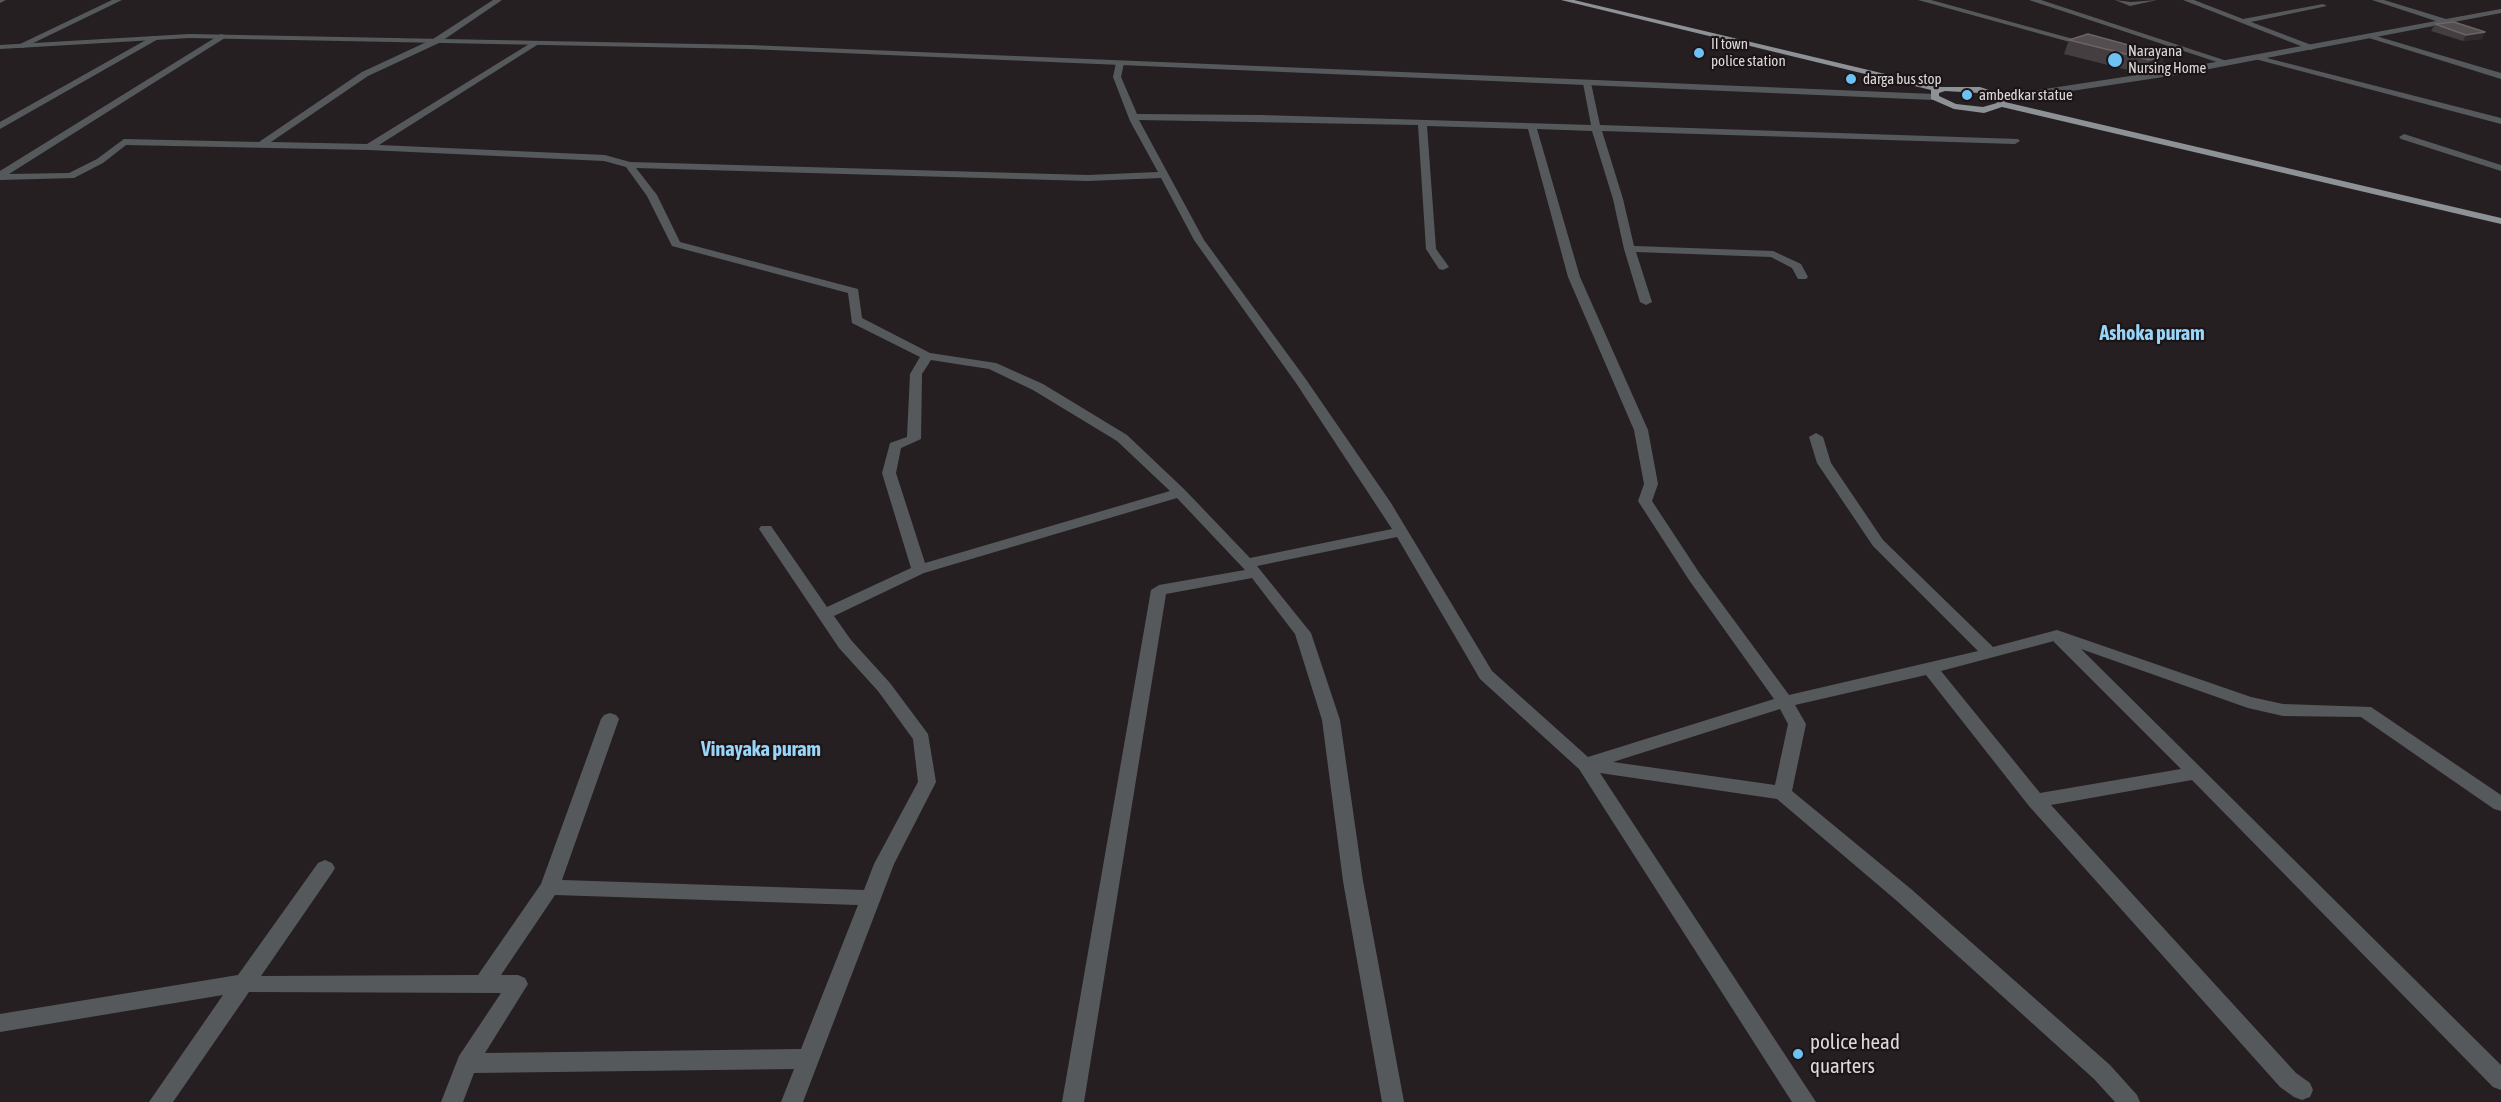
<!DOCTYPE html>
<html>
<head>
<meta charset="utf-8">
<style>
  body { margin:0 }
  canvas { display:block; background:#251f21 }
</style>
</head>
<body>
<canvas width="2501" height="1102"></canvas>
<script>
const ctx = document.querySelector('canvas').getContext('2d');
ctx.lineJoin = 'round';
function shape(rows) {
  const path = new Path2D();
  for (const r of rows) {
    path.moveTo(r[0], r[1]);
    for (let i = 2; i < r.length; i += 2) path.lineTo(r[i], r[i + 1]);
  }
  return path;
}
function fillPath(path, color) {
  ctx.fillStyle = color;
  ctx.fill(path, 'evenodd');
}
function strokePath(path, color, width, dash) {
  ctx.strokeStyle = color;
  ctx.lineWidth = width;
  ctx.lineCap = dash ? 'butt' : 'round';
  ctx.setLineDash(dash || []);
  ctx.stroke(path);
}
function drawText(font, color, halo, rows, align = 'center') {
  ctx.font = font + ' "Asap Condensed",sans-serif';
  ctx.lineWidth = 4.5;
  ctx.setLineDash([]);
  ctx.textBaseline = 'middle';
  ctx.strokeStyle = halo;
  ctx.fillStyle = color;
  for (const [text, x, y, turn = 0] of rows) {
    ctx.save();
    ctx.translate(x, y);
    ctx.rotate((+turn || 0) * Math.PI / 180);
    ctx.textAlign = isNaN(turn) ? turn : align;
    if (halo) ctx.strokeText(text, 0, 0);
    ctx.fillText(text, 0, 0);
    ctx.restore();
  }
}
const service = shape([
  [2115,0,2131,2,2157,0,2130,6,2115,0],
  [2183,0,2194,0,2243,19,2323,4,2327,6,2251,22,2314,46,2315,48,2311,50,2183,0]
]);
const minor = shape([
  [0,0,6,0,0,3,0,0],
  [112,0,122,0,23,48,16,46,112,0],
  [493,0,502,0,439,43,368,76,271,142,367,144,534,41,537,41,537,45,379,145,605,155,630,162,1088,175,1158,172,1130,121,1113,77,1116,63,1120,61,1124,63,1121,77,1137,114,1261,115,1591,125,1583,83,1587,80,1591,83,1600,125,2018,139,2020,141,2015,144,1602,131,1623,199,1634,246,1773,251,1801,264,1808,277,1806,279,1798,279,1792,268,1771,257,1636,252,1652,302,1646,305,1640,302,1624,249,1613,199,1592,131,1537,129,1580,277,1648,430,1658,484,1652,501,1700,574,1789,695,1978,651,1873,546,1817,463,1809,437,1816,433,1823,437,1831,463,1883,540,1993,647,2057,630,2251,697,2283,704,2371,707,2501,795,2501,811,2494,809,2361,717,2283,716,2248,708,2081,649,2501,1065,2501,1090,2493,1087,2192,780,2051,805,2296,1073,2310,1083,2313,1090,2310,1097,2302,1100,2294,1097,2280,1087,2029,806,1926,675,1795,705,1806,724,1792,791,1911,889,2110,1065,2137,1095,2140,1102,2115,1102,2094,1079,1897,901,1777,799,1600,773,1816,1102,1792,1102,1579,769,1480,679,1397,537,1257,566,1311,633,1340,720,1363,881,1404,1102,1382,1102,1343,881,1322,720,1295,634,1252,578,1166,594,1084,1102,1062,1102,1151,590,1159,585,1245,570,1177,498,924,573,834,616,851,640,890,683,928,734,936,782,894,864,803,1102,781,1102,794,1069,474,1073,463,1102,441,1102,459,1056,501,993,249,992,173,1102,149,1102,223,995,0,1032,0,1014,238,975,318,863,325,860,332,863,335,868,332,873,261,976,478,975,541,884,601,719,604,715,610,713,616,715,619,719,562,880,864,890,874,864,918,782,913,739,878,691,839,648,759,529,761,526,771,526,827,607,911,568,882,473,890,443,907,437,910,374,920,357,852,323,848,293,672,246,647,196,626,167,604,161,369,150,126,145,103,163,74,178,0,180,0,171,221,34,228,36,9,174,69,173,97,159,124,139,259,142,362,72,433,39,493,0],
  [1139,120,1418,125,1426,249,1439,269,1443,270,1449,267,1436,249,1427,126,1528,129,1568,277,1634,430,1644,484,1638,501,1689,580,1774,699,1588,757,1492,671,1391,503,1305,378,1204,240,1139,120],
  [636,168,1088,181,1161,178,1194,240,1296,383,1392,529,1250,558,1185,490,1127,435,1043,384,996,363,930,353,862,318,858,289,680,242,657,195,636,168],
  [931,360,989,369,1033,390,1117,441,1170,491,925,563,896,473,901,448,921,439,922,374,931,360],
  [2054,641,2054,642,2181,769,2040,793,1941,671,2054,641],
  [1780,709,1788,724,1775,785,1613,762,1780,709],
  [555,895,858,905,801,1049,485,1053,528,984,525,978,518,975,501,975,555,895],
  [1918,0,1931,0,2095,45,2088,47,1918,0],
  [2029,0,2041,0,2233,63,2226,65,2029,0],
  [2369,34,2501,73,2501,79,2369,38,2369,34],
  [153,36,160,38,0,129,0,122,153,36],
  [2255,55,2501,118,2501,124,2255,59,2255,55],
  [2143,58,2186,69,2187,71,2183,74,2140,62,2139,60,2143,58],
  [2404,134,2501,165,2501,171,2401,139,2399,137,2404,134]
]);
const tertiary = shape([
  [2372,0,2384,0,2446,19,2501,9,2501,13,2183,74,1999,102,1995,99,1999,96,2183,68,2436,21,2372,0],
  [189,34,749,45,1934,94,1938,97,1934,100,749,49,189,38,0,49,0,45,189,34]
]);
const primary = shape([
  [1561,0,1574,0,1940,87,1980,87,1998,93,2005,102,2501,218,2501,224,2002,107,1984,113,1954,109,1931,99,1931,90,1561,0],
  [1945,91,1979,93,1992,97,1997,103,1983,107,1956,104,1939,96,1939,93,1945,91]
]);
const wall = shape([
  [2435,24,2482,39,2463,41,2431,31],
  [2069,40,2165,55,2159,69,2144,74,2064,54]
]);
const shadedWall = shape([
  [2485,32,2482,39,2463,41,2466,35],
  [2165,55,2159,69,2144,74,2150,60]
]);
const building = shape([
  [2454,22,2485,32,2466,35,2435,24,2454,22],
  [2088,34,2165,55,2150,60,2069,40,2088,34]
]);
const markers = [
  [1699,53,6,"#6dc2f3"],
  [2115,60,8,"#6dc2f3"],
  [1851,79,6,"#6dc2f3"],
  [1967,95,6,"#6dc2f3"],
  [1798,1054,6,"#6dc2f3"]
];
const farPoinames = [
  ["II town",1711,44],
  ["police station",1711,61],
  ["Narayana",2128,51],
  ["Nursing Home",2128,68],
  ["darga bus stop",1863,79],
  ["ambedkar statue",1979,95]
];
const neighbourhoodNames = [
  ["Ashoka puram",2152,334],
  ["Vinayaka puram",761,750]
];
const nearPoinames = [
  ["police head",1810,1042],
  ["quarters",1810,1066]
];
fillPath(service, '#56595b');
fillPath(minor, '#56595b');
fillPath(tertiary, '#56595b');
fillPath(primary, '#8c9296');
fillPath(wall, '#443e40');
fillPath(shadedWall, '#312a2c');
fillPath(building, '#554e50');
strokePath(building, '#6a6466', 1.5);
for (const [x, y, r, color] of markers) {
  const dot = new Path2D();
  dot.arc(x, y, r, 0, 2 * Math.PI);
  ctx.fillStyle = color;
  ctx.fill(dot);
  strokePath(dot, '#1c1517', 2);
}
drawText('15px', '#ddd9da', '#1c1517', farPoinames, 'left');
drawText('bold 20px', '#98d5f9', '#1c1517', neighbourhoodNames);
drawText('21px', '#ddd9da', '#1c1517', nearPoinames, 'left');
</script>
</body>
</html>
